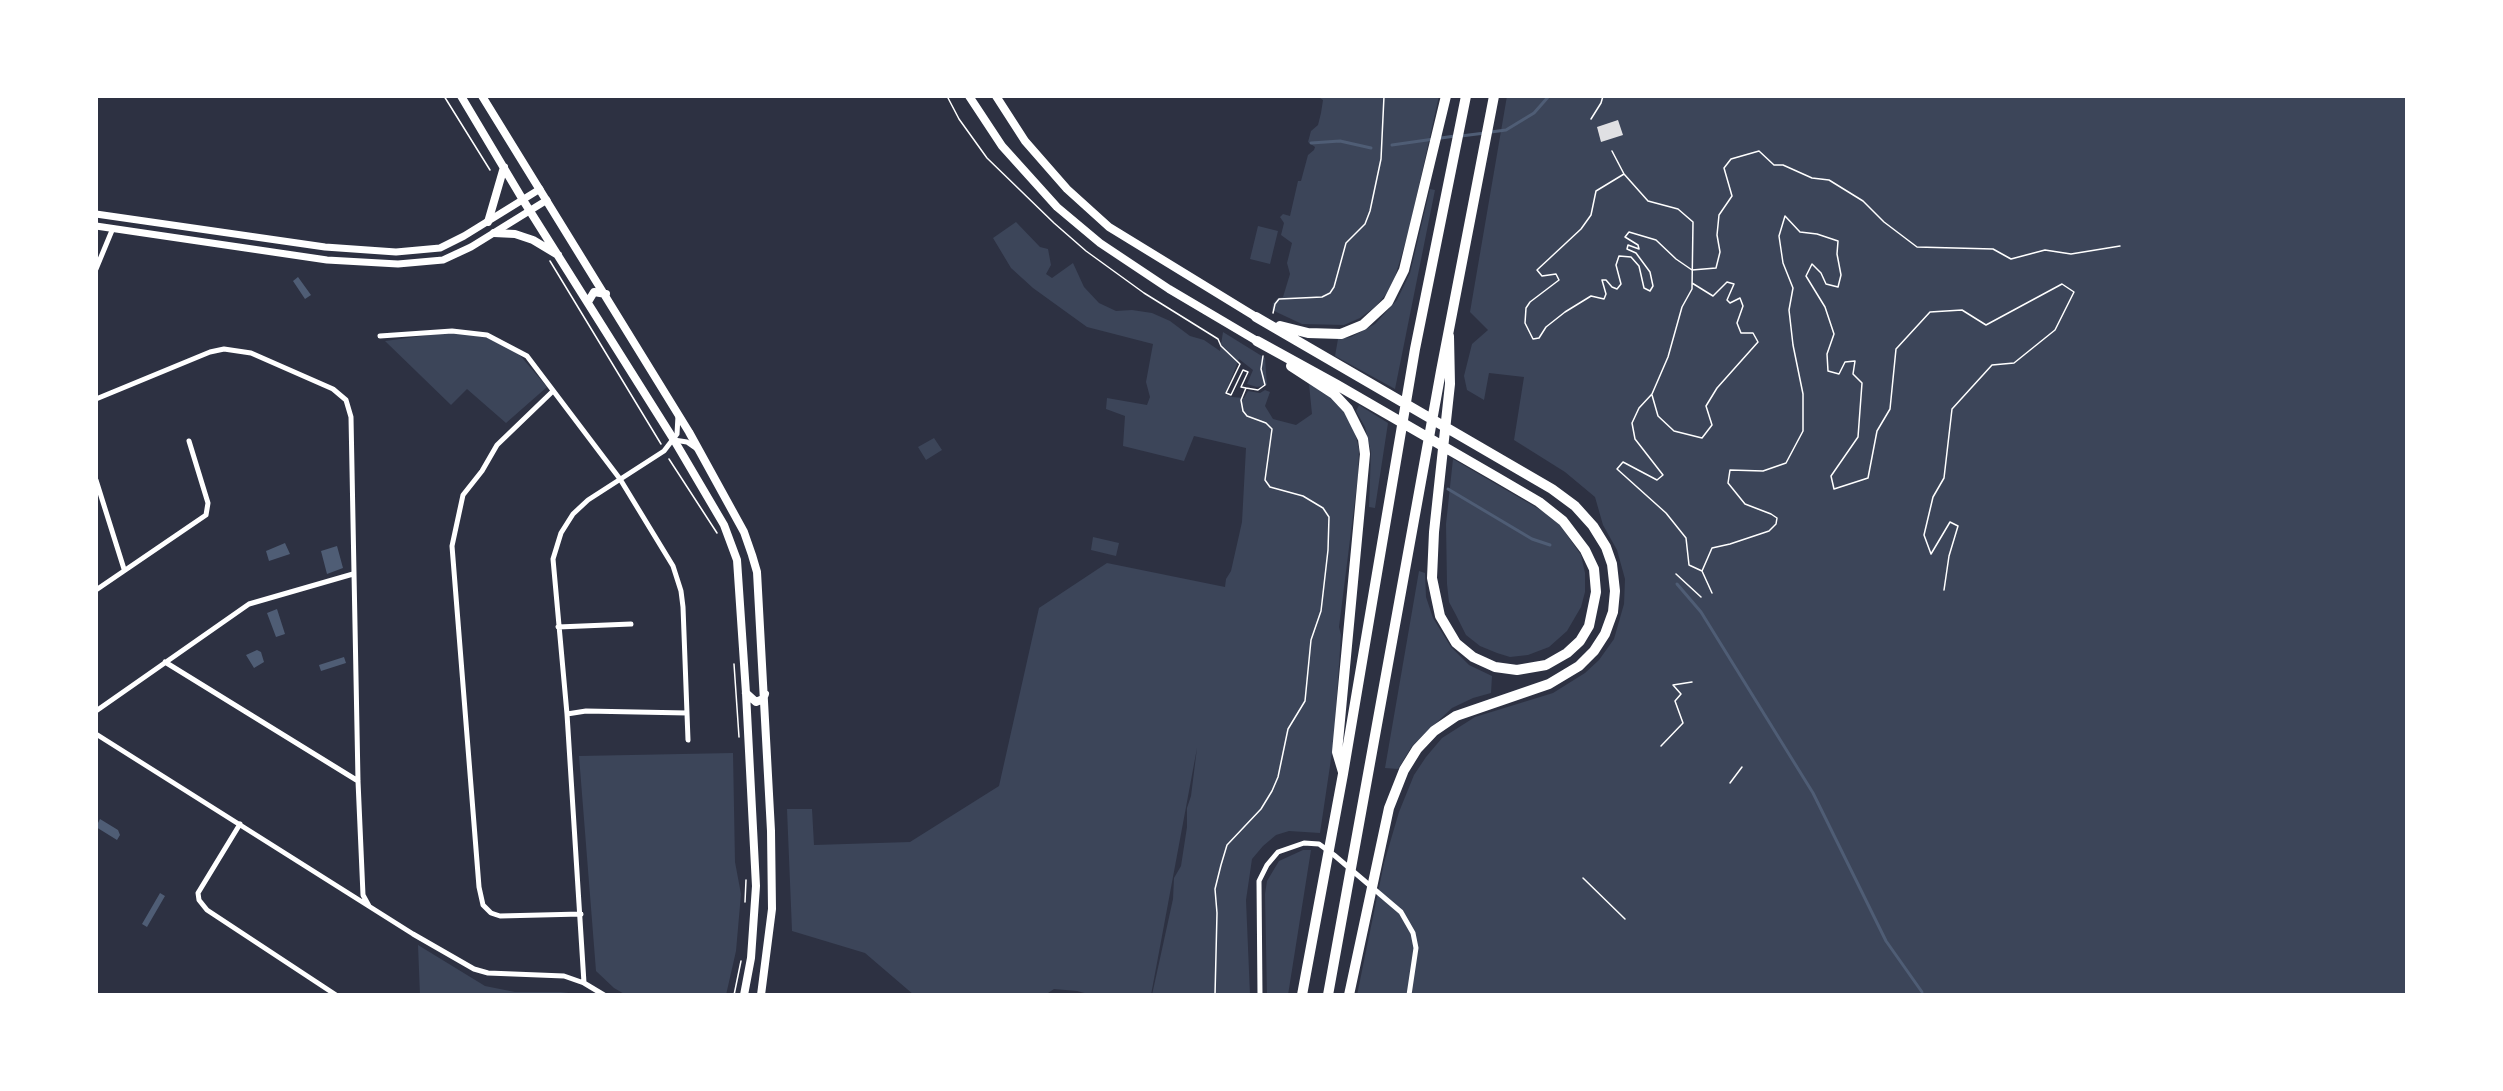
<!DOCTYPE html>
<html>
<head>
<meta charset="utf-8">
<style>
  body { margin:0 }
  #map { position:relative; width:2503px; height:1091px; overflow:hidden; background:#2d3142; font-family:"Times New Roman",serif }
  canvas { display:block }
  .frame { position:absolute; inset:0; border:98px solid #fff; pointer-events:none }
</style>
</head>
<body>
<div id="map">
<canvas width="2503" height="1091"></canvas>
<div class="frame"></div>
</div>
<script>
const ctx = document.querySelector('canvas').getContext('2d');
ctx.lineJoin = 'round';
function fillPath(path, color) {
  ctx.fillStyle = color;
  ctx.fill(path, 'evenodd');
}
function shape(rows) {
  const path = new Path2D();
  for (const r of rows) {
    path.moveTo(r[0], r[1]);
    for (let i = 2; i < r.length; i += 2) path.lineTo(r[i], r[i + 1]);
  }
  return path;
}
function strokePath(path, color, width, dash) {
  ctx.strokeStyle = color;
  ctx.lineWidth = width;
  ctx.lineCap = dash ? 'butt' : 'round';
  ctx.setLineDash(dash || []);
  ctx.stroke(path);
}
const green = shape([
  [1317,96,1439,96,1409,230,1395,277,1387,293,1375,307,1360,318,1344,325,1302,324,1272,310,1273,303,1278,298,1283,297,1290,274,1287,263,1292,243,1281,235,1284,223,1280,217,1283,214,1290,216,1298,181,1301,181,1308,155,1314,150,1315,147,1308,142,1311,131,1318,125,1321,113,1323,100],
  [1507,96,2407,96,2407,995,1357,995,1384,863,1399,812,1414,775,1426,757,1442,738,1475,717,1553,693,1585,673,1599,660,1614,639,1624,604,1625,579,1617,550,1603,525,1595,497,1565,472,1514,440,1524,377,1489,373,1484,400,1467,390,1464,376,1472,344,1488,330,1470,312],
  [1430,189,1435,190,1395,389,1335,356,1338,339,1351,337,1375,324,1397,300,1410,273],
  [1016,222,1040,247,1048,249,1051,265,1046,274,1052,278,1073,263,1084,287,1099,303,1116,311,1132,310,1152,313,1170,321,1190,336,1204,340,1220,351,1223,332,1265,358,1267,385,1257,387,1247,384,1253,370,1239,359,1225,394,1232,397,1244,398,1248,391,1260,393,1265,390,1270,392,1265,406,1273,419,1296,425,1312,414,1309,384,1331,397,1342,409,1351,423,1356,437,1359,449,1358,476,1339,627,1341,635,1334,739,1320,833,1289,831,1276,835,1263,846,1252,859,1246,900,1250,995,1152,995,1173,899,1174,878,1181,866,1187,827,1187,808,1191,796,1197,748,1151,995,1092,995,1077,991,1054,989,1045,995,914,995,865,953,792,931,787,809,812,809,814,845,910,842,999,786,1039,608,1107,563,1225,587,1226,579,1231,571,1242,522,1246,448,1194,436,1184,461,1123,446,1125,416,1106,409,1107,398,1147,405,1150,397,1146,382,1153,344,1087,327,1033,288,1011,268,993,238],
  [1258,226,1278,231,1270,264,1250,259],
  [452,332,488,338,518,353,547,387,506,423,467,389,451,405,385,341],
  [1359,405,1388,423,1375,508,1369,507,1371,452,1365,427,1356,411],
  [934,438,942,450,926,460,918,447],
  [1453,459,1544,512,1560,525,1581,555,1585,573,1585,592,1581,607,1567,631,1549,647,1528,655,1510,657,1497,653,1480,646,1466,635,1456,615,1449,602,1447,584,1446,524],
  [1093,537,1119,543,1116,556,1091,550],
  [1419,571,1425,573,1426,597,1433,618,1451,647,1469,665,1492,676,1491,693,1473,698,1452,708,1412,746,1398,769,1385,768],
  [733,753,735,862,741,894,736,951,726,995,626,995,614,988,596,971,579,756],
  [1303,850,1311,850,1288,995,1267,995,1265,894,1267,881,1279,861],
  [418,945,485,986,515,992,561,992,584,995,420,995]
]);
const water = shape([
  [298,277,311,295,305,299,293,281],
  [285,543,290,554,269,561,266,551],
  [337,546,343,568,327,574,321,551],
  [277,609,285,634,276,637,267,613],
  [257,650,261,652,264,662,254,668,246,655],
  [344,657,346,663,321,671,319,665],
  [100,819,118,830,120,835,117,840,96,827],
  [160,893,165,896,147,927,142,924]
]);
const stream = shape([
  [1491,132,1506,130,1534,113,1549,96],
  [1461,136,1485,133],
  [1311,143,1340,141,1371,148],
  [1392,145,1455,136],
  [1448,489,1532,539,1550,545],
  [1677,584,1701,612,1813,793,1886,941,1922,992]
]);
const building = shape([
  [1618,120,1623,135,1601,142,1597,127]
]);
const path = shape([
  [444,96,490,170],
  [947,96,959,119,987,158,1054,223,1086,251,1144,293,1218,339,1221,346,1240,364,1226,393,1231,395,1243,370,1248,372,1241,387,1246,388],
  [1591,119,1601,103,1603,96],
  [1612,151,1624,174,1648,201,1678,209,1693,222,1692,289,1682,307,1668,357,1652,394,1639,408,1632,423,1635,439,1663,475,1657,480,1623,462,1617,469,1666,513,1686,538,1689,565,1702,571,1712,593],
  [1624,174,1596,191,1591,215,1581,229,1537,270,1542,276,1556,274,1559,280,1530,302,1526,308,1525,323,1533,339,1539,338,1546,327,1565,312,1591,296,1604,299,1606,294,1602,280,1606,280,1612,287,1617,289,1621,284,1616,265,1619,256,1631,257,1639,266,1644,288,1650,291,1653,286,1650,272,1636,253,1627,249,1628,245,1639,249,1638,245,1625,237,1629,232,1656,240,1676,259,1692,270,1716,268,1720,252,1717,235,1719,215,1732,196,1724,168,1731,159,1759,151,1774,165,1783,165,1812,178,1829,180,1863,201,1884,222,1917,247,1993,249,2011,259,2045,250,2071,254,2120,246],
  [550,261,661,444],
  [1273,313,1275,304,1279,299,1322,297,1330,293,1334,287,1346,243,1365,224,1370,211,1381,159,1384,96],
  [1652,395,1658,416,1674,431,1702,438,1712,425,1706,406,1717,388,1758,342,1753,333,1741,333,1737,323,1743,306,1740,298,1730,303,1727,300,1734,284,1727,282,1713,296,1692,283],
  [669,459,717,533],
  [1702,571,1712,548,1730,544,1769,531,1776,524,1777,518,1771,514,1745,504,1728,483,1730,470,1763,471,1786,463,1803,431,1803,394,1793,345,1789,310,1793,288,1783,263,1779,236,1785,216,1800,232,1817,234,1838,241,1837,254,1841,275,1838,287,1826,284,1821,273,1812,264,1806,276,1825,307,1834,334,1827,354,1828,371,1839,374,1845,362,1855,361,1853,374,1862,383,1858,437,1831,476,1834,489,1868,478,1877,431,1890,409,1896,349,1930,312,1962,310,1986,325,2062,284,2074,292,2055,330,2014,363,1992,365,1952,409,1944,478,1933,497,1924,535,1931,554,1950,522,1958,526,1949,556,1944,590],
  [1676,574,1701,597],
  [734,664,739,737],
  [1661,746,1683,723,1675,701,1681,694,1673,685,1692,682],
  [1730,783,1742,767],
  [1583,878,1625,919],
  [745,902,746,880],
  [734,995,741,961],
  [1215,995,1217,913,1215,889,1221,865,1227,845,1261,809,1272,791,1278,777,1288,729,1305,701,1311,640,1321,611,1328,550,1329,517,1323,508,1303,496,1270,487,1265,480,1272,429,1266,423,1247,416,1243,411,1241,400,1246,388,1258,390,1265,385,1261,369,1263,356]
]);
const minor = shape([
  [96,269,113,228],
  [380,336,452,331,487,335,527,356,620,479,673,566,681,591,683,607,688,740],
  [552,392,497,445,482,471,463,495,452,546,479,887,483,905,491,913,500,916,581,914],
  [96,399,210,352,224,349,251,353,333,389,346,400,351,417,358,781,363,895,369,906],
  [674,440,687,442,697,449],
  [96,480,124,569],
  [96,590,206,515,208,503,189,441],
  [558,627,631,624],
  [165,662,358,781],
  [96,711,249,604,353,574],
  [567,714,586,711,687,713],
  [96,734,413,934,474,969,488,973,564,976,584,983,604,995],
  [240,824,198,893,199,900,207,910,336,995],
  [584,983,567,714,553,559,561,533,573,514,588,500,664,451,677,434,678,416],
  [1260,995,1259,881,1267,865,1278,852,1304,843,1319,844,1334,855,1401,912,1413,933,1416,948,1409,995]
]);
const tertiary = shape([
  [96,214,325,247,396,252,440,248,464,236,540,189],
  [96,226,327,260,398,264,443,260,471,247,547,200]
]);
const secondary = shape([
  [461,96,523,200,674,440,724,525,737,560,746,693,756,886,751,958,744,995],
  [482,96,689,432,744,532,752,555,757,572,771,831,772,909,761,995],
  [488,222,504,167],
  [494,233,515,234,533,240,558,255],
  [588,302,594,292,606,294],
  [746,693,756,702,763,699,765,694]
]);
const primary = shape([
  [969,96,1002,146,1057,207,1100,243,1169,289,1257,341],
  [996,96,1025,141,1067,189,1109,227,1256,317]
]);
const motorway = shape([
  [1256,317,1552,489,1575,506,1593,526,1606,547,1612,564,1615,591,1613,612,1605,634,1594,651,1579,666,1549,684,1456,716,1434,731,1417,749,1404,770,1389,808,1349,995],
  [1280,326,1308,333,1341,334,1363,325,1388,302,1404,270,1446,96],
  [1257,341,1337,385,1498,478,1539,502,1563,521,1585,550,1594,569,1596,592,1589,626,1580,641,1567,653,1546,665,1517,670,1495,667,1473,657,1456,643,1440,616,1432,578,1434,532,1450,384,1449,336],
  [1291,366,1334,394,1348,409,1363,439,1365,454,1337,752,1343,772],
  [1302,995,1343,774,1415,349,1466,96],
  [1328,995,1441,371,1494,96]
]);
fillPath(green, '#3c4559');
fillPath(water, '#4f5d75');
strokePath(stream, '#4f5d75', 3);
fillPath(building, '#e0e0e3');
strokePath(path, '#fff', 1.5);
strokePath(minor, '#fff', 5);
strokePath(tertiary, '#fff', 7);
strokePath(secondary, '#fff', 8);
strokePath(primary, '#fff', 8);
strokePath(motorway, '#fff', 10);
</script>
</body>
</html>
